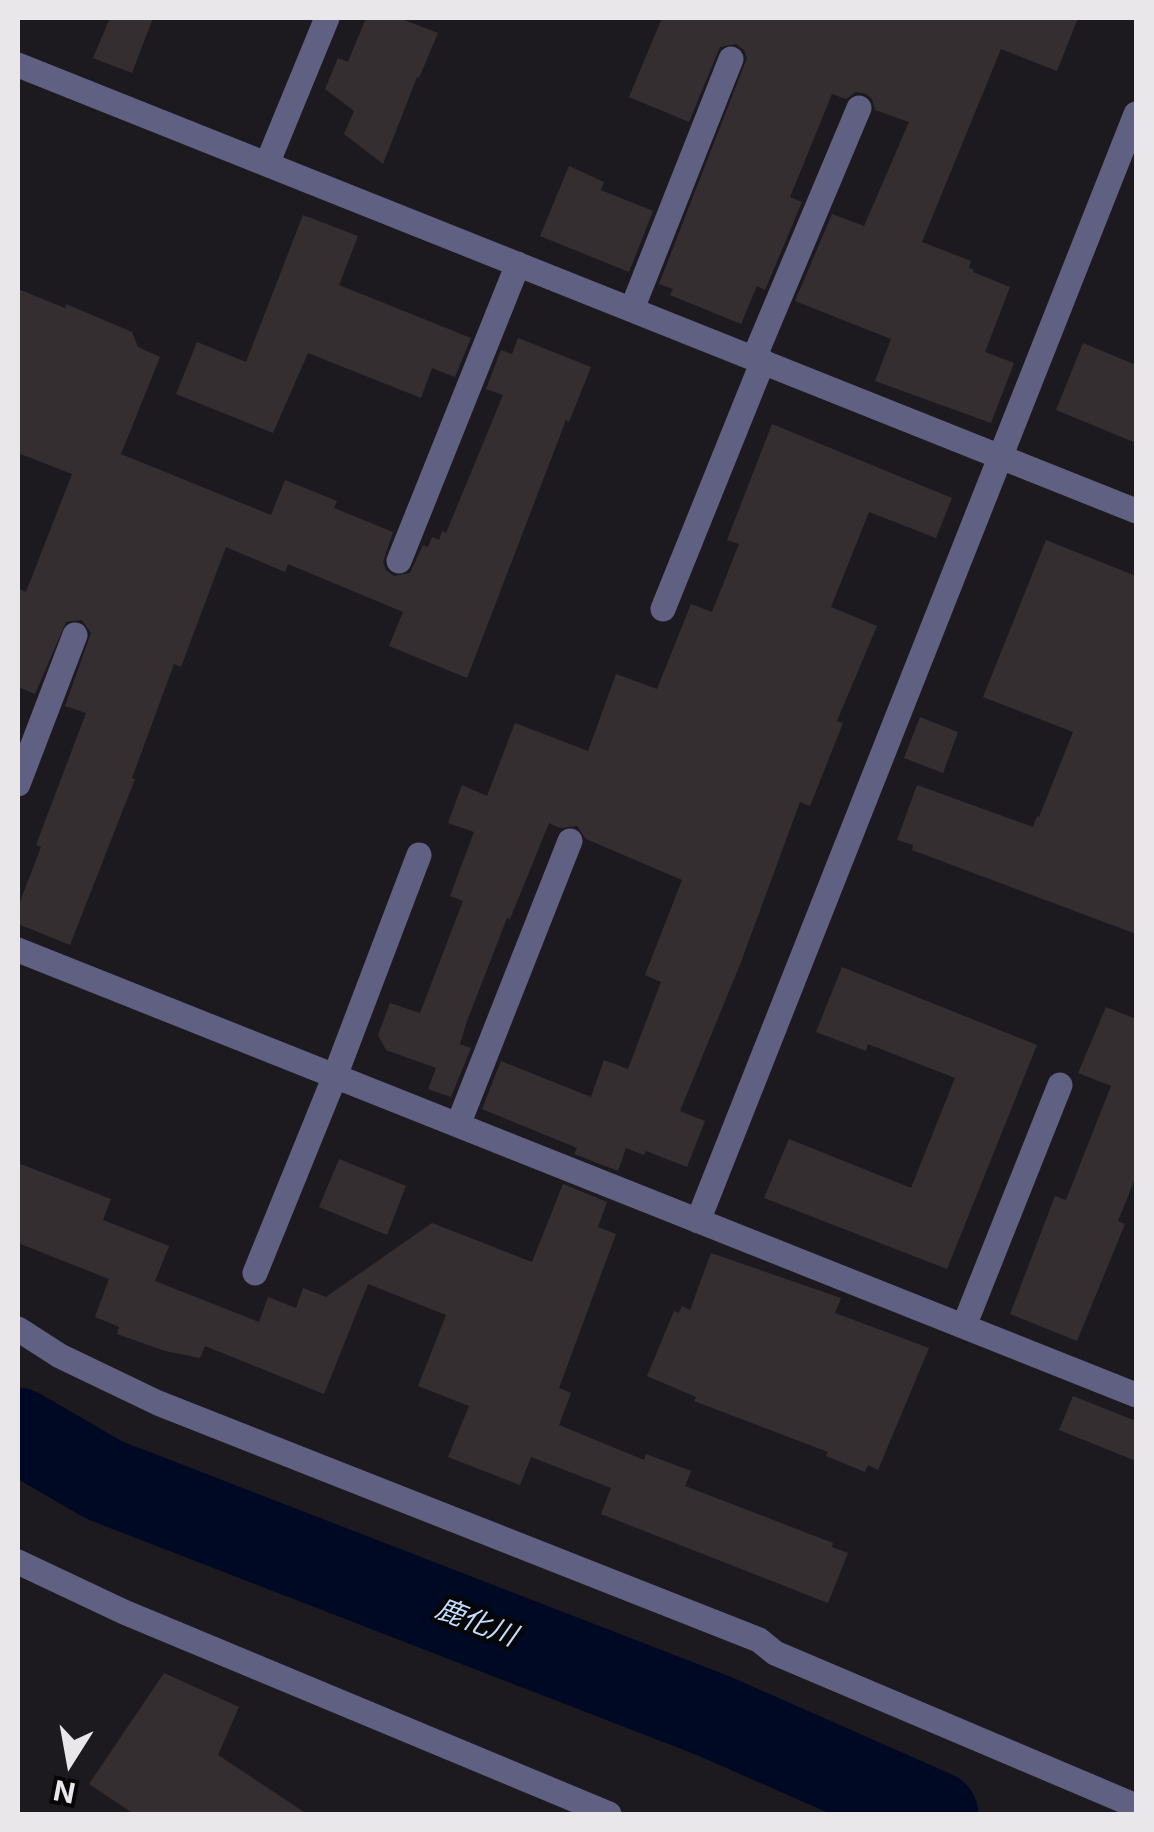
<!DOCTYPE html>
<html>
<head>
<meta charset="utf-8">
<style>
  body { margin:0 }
  #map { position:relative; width:1154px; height:1832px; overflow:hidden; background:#1d1a1f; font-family:Inter,sans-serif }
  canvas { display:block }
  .frame { position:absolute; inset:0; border:20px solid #eae7eb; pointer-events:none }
  .north { position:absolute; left:20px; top:1712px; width:100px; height:100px; -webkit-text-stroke:8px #070607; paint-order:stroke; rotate:191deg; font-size:28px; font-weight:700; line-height:40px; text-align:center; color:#eae7eb }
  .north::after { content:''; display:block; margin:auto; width:35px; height:45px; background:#eae7eb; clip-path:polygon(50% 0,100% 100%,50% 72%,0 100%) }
</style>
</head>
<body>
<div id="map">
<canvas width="1154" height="1832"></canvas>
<div class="frame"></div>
<div class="north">N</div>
</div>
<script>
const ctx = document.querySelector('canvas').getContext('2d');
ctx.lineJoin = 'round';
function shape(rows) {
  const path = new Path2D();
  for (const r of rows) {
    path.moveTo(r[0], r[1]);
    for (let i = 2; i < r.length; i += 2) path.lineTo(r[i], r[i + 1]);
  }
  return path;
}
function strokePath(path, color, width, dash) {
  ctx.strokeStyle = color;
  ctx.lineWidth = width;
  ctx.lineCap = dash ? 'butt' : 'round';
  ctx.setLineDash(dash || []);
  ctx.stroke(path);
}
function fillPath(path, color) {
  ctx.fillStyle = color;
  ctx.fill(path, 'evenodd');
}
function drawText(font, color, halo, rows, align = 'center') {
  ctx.font = font + ' Inter,"Noto Sans JP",sans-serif';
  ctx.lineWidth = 9;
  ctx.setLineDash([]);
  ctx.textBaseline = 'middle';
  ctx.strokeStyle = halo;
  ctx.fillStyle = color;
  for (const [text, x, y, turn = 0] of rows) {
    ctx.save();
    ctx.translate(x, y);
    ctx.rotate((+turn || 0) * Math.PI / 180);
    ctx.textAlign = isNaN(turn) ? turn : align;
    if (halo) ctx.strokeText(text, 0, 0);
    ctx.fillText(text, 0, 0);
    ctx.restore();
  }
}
const river = shape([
  [18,1430,104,1480,714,1716,936,1814]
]);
const building = shape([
  [110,18,153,18,132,73,93,58],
  [366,18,399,18,438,33,419,78,417,77,383,164,344,134,354,111,325,89,338,58,348,62],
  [662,18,1078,18,1057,71,1001,49,922,242,971,261,969,268,974,270,973,272,1010,287,985,352,1014,363,991,423,875,381,891,339,795,301,832,214,864,226,909,122,875,110,872,99,866,94,856,92,846,99,832,94,790,197,802,202,765,290,757,286,741,324,670,295,673,289,659,284,747,58,744,50,736,44,720,47,689,122,629,97],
  [569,166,604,182,601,190,653,211,629,272,540,236],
  [303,215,358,236,339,285,471,338,455,377,432,368,421,398,308,353,273,433,176,394,197,342,246,362],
  [18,289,65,308,66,304,132,332,138,347,160,357,121,454,271,515,285,480,337,501,334,508,393,532,383,562,386,570,394,576,410,573,423,545,428,547,432,537,439,540,442,531,446,533,503,395,486,389,501,350,512,354,518,338,591,367,569,422,566,420,467,678,389,646,403,612,288,564,285,572,226,547,181,667,174,664,132,778,135,779,70,945,18,924,18,907,41,847,36,845,86,713,65,706,91,633,82,620,66,622,35,694,18,687,18,588,26,592,72,474,18,453],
  [1083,343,1136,365,1136,443,1056,410],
  [772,424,952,498,936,538,869,512,831,607,877,626,837,721,843,723,810,806,800,802,741,962,680,1111,705,1121,687,1167,646,1151,644,1155,626,1148,618,1171,574,1154,577,1148,482,1109,501,1061,591,1097,604,1060,628,1069,661,982,645,975,682,880,586,839,577,826,560,828,549,823,510,919,507,918,467,1021,460,1044,471,1048,451,1097,428,1089,436,1068,386,1050,378,1035,390,1003,420,1013,463,901,450,896,474,832,448,823,462,785,487,796,515,723,588,751,616,674,657,689,691,604,712,612,739,544,727,540],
  [1046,540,1136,576,1136,934,912,850,913,845,897,840,917,785,1033,827,1037,816,1039,817,1073,732,983,697],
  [920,717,958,732,943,773,904,758],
  [842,967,1037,1045,947,1269,764,1198,789,1139,911,1188,955,1078,868,1044,866,1051,816,1032],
  [1106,1007,1136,1019,1136,1176,1118,1221,1125,1224,1077,1341,1010,1314,1055,1196,1066,1200,1111,1086,1078,1073],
  [339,1159,406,1186,387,1235,319,1207],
  [18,1163,111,1199,103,1220,169,1246,155,1281,259,1322,268,1297,296,1308,303,1288,326,1297,432,1223,532,1262,563,1184,607,1202,598,1227,616,1234,559,1388,571,1393,559,1425,644,1460,646,1454,691,1471,685,1486,833,1543,832,1547,848,1553,828,1603,601,1514,611,1488,531,1457,520,1485,448,1457,469,1406,418,1386,446,1315,368,1284,324,1394,205,1346,200,1358,165,1351,117,1334,119,1327,95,1317,109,1279,18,1243],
  [711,1253,841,1298,835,1313,929,1348,878,1470,868,1465,865,1472,826,1456,828,1452,694,1401,696,1397,647,1376,674,1311,679,1313,682,1306,690,1310],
  [1073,1396,1136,1421,1136,1461,1059,1430],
  [164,1673,239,1707,218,1755,307,1814,134,1814,89,1784]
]);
const minor = shape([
  [18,65,1136,511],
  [267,164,327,18],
  [632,309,731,59],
  [754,358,859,108],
  [399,561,518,264],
  [663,609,763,361],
  [18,784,75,635],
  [18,950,1136,1395],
  [458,1125,570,841],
  [698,1221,1136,114],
  [255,1273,335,1076,419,855],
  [964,1326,1060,1085],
  [18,1329,60,1356,158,1403,759,1640,775,1653,1136,1806],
  [18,1562,124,1612,609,1814]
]);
const waterNames = [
  ["鹿化川",476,1623,21]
];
strokePath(river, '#000923', 85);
fillPath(building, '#342e31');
strokePath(minor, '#606083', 25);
drawText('italic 28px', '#c1ddff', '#070607', waterNames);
</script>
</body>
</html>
